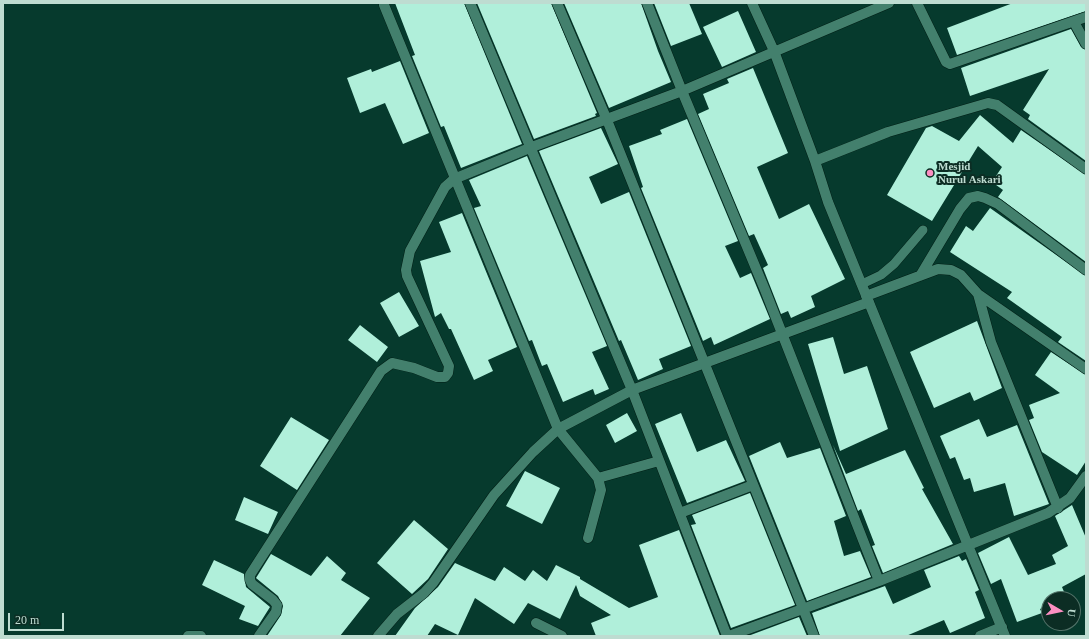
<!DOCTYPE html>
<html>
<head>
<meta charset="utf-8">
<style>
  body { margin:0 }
  #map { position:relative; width:1089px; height:639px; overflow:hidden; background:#063a2d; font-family:Georgia,serif }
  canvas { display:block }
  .frame { position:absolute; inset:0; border:4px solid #bedcd1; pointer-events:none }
  .north { position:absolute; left:1041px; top:591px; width:40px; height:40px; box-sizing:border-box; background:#0c2d24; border:1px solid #537369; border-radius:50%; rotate:99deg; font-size:11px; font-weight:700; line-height:16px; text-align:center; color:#bedcd1 }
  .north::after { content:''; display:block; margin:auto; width:14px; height:18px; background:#fc8fc2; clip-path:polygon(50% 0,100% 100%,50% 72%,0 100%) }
  .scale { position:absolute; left:8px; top:613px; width:56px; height:18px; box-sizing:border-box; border:2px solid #bedcd1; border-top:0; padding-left:5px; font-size:12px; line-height:14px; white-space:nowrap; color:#bedcd1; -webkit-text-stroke:3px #0c2d24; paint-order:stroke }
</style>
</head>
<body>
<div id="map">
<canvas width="1089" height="639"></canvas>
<div class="frame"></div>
<div class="north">U</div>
<div class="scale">20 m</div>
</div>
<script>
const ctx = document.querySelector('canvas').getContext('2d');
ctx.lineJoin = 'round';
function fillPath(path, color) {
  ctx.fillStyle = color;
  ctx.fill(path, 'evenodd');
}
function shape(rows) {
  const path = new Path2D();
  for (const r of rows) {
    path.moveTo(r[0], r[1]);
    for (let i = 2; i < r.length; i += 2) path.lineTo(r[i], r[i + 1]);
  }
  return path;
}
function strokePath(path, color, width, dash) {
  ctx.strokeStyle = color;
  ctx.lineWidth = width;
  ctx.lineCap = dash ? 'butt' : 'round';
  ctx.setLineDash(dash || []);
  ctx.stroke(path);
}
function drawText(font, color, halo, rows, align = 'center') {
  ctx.font = font + ' Georgia,serif';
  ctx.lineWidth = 4;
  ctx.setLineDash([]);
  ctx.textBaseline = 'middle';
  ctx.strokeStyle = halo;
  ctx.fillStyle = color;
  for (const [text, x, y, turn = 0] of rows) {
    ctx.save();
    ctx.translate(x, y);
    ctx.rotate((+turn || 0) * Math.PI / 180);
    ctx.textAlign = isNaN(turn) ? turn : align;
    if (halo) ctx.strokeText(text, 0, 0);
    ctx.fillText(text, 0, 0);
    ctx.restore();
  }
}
const building = shape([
  [395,3,464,3,522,144,461,168,444,126,441,127,412,56,415,55],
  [477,3,551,3,597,113,595,114,596,116,534,139],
  [564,3,641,3,658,51,671,82,609,108],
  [654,3,689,3,702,34,671,46],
  [1013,3,1086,3,1086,11,957,55,947,28],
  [738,11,756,52,722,67,703,27],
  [1071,29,1081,47,1086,50,1086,161,1028,119,1030,115,1023,110,1049,69,970,96,961,68],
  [400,61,429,133,403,144,385,103,360,113,347,78,371,69,372,72],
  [753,68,788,153,757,167,779,219,809,204,845,279,811,296,815,307,791,318,788,311,781,314,763,268,768,265,754,234,749,236,698,114,709,109,703,94,729,83,727,79],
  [980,115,1013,143,1021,130,1086,175,1086,262,998,197,1003,190,992,182,1002,167,978,146,932,221,887,195,926,128,932,126,959,141],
  [687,119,738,241,725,246,740,278,751,273,770,319,714,345,711,337,703,341,641,188,643,187,629,146,662,134,660,130],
  [601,128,618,164,589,177,601,204,629,192,691,346,659,359,663,369,638,380,621,340,619,341,539,151],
  [527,156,607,346,592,352,609,389,595,395,593,389,563,402,547,364,542,366,532,340,529,341,474,208,481,206,469,180],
  [990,208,1086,276,1086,361,1058,342,1062,337,1007,298,1012,292,950,252,966,226,973,231],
  [462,213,517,347,488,360,493,371,474,380,451,329,449,329,441,313,435,317,420,261,451,252,439,222],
  [399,292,419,326,399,337,380,303],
  [977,321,1002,388,974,401,970,392,934,408,910,352],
  [360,325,388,347,377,362,348,340],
  [833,337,844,374,867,366,888,429,840,451,808,344],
  [1051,352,1086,375,1086,461,1077,475,1042,452,1029,420,1034,418,1029,405,1060,393,1035,375],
  [627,413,637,431,615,443,606,425],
  [681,413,697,452,726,440,745,481,687,503,655,424],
  [291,417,329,440,297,490,260,466],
  [979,419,987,437,1017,425,1049,504,1014,516,1005,483,974,492,970,478,964,480,955,457,950,459,940,436],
  [780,442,787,458,820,448,846,516,834,521,844,556,860,551,871,577,807,601,749,456],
  [833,445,846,474,905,450,924,488,922,489,953,544,883,573,872,546,875,545,861,509,858,511],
  [525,471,560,488,542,524,506,506],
  [750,493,795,605,731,628,691,525,696,524,692,515],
  [244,497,278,512,268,534,235,520],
  [1072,505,1086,538,1086,574,1062,587,1067,599,1049,599,1049,605,1040,609,1042,613,1017,622,1001,579,991,584,978,553,1009,537,1028,575,1056,564,1052,555,1068,546,1055,516],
  [414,520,448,549,428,579,412,594,377,563],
  [679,530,720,636,596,636,591,623,611,615,580,596,576,585,560,619,528,603,514,624,475,598,458,635,435,624,427,636,395,636,415,608,438,587,455,563,495,581,504,567,525,581,533,570,547,581,556,565,580,577,580,579,629,608,658,597,639,545],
  [271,554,311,576,327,556,346,573,341,580,370,598,340,636,267,636,281,615,283,606,278,596,256,578],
  [959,556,962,561,966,559,979,590,975,592,985,618,950,633,944,620,906,636,820,636,812,613,885,586,893,604,931,587,924,570],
  [214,560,244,574,246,587,270,607,258,626,239,619,245,606,202,585],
  [799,617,807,636,748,636]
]);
const service = shape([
  [862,284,881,275,894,264,923,230]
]);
const minor = shape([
  [470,3,632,390,869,302],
  [557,3,607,120,814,636],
  [647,3,682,91,889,3],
  [752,3,774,51,815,161,828,202,1005,636],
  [917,3,946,62,950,64,1086,17],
  [384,5,558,429,598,478,659,461],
  [1074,22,1086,44],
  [815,161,888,132,988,103,997,105,1086,169],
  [920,276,960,209,969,198,978,196,985,198,998,204,1086,270],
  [978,294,991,342,1058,508],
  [866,296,938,269,951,270,961,275,978,294,1086,369],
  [680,513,753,485],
  [588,538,601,490,598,478],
  [536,623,562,636],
  [188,636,201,636],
  [259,636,276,612,277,605,273,600,252,584,250,580,250,575,381,371,392,363,414,368,437,377,445,377,448,373,449,366,407,276,406,270,410,251,445,187,454,179,532,147,682,91,765,290,879,581],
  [378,636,397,614,424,593,433,583,494,495,533,452,558,429,632,390,727,636],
  [729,636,879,581,1048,513,1070,498,1086,476],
  [980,636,1002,627]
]);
const markers = [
  [930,173,4,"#fc8fc2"]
];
const poiNames = [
  ["Mesjid",938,167],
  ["Nurul Askari",938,180]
];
fillPath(building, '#b0efda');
strokePath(service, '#001f16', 10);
strokePath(minor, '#001f16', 11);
strokePath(service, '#43806d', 9);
strokePath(minor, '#43806d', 10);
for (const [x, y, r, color] of markers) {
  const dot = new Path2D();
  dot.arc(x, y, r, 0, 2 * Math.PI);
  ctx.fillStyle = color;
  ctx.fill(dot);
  strokePath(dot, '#0c2d24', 1.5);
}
drawText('bold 11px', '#bedcd1', '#0c2d24', poiNames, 'left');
</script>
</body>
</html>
